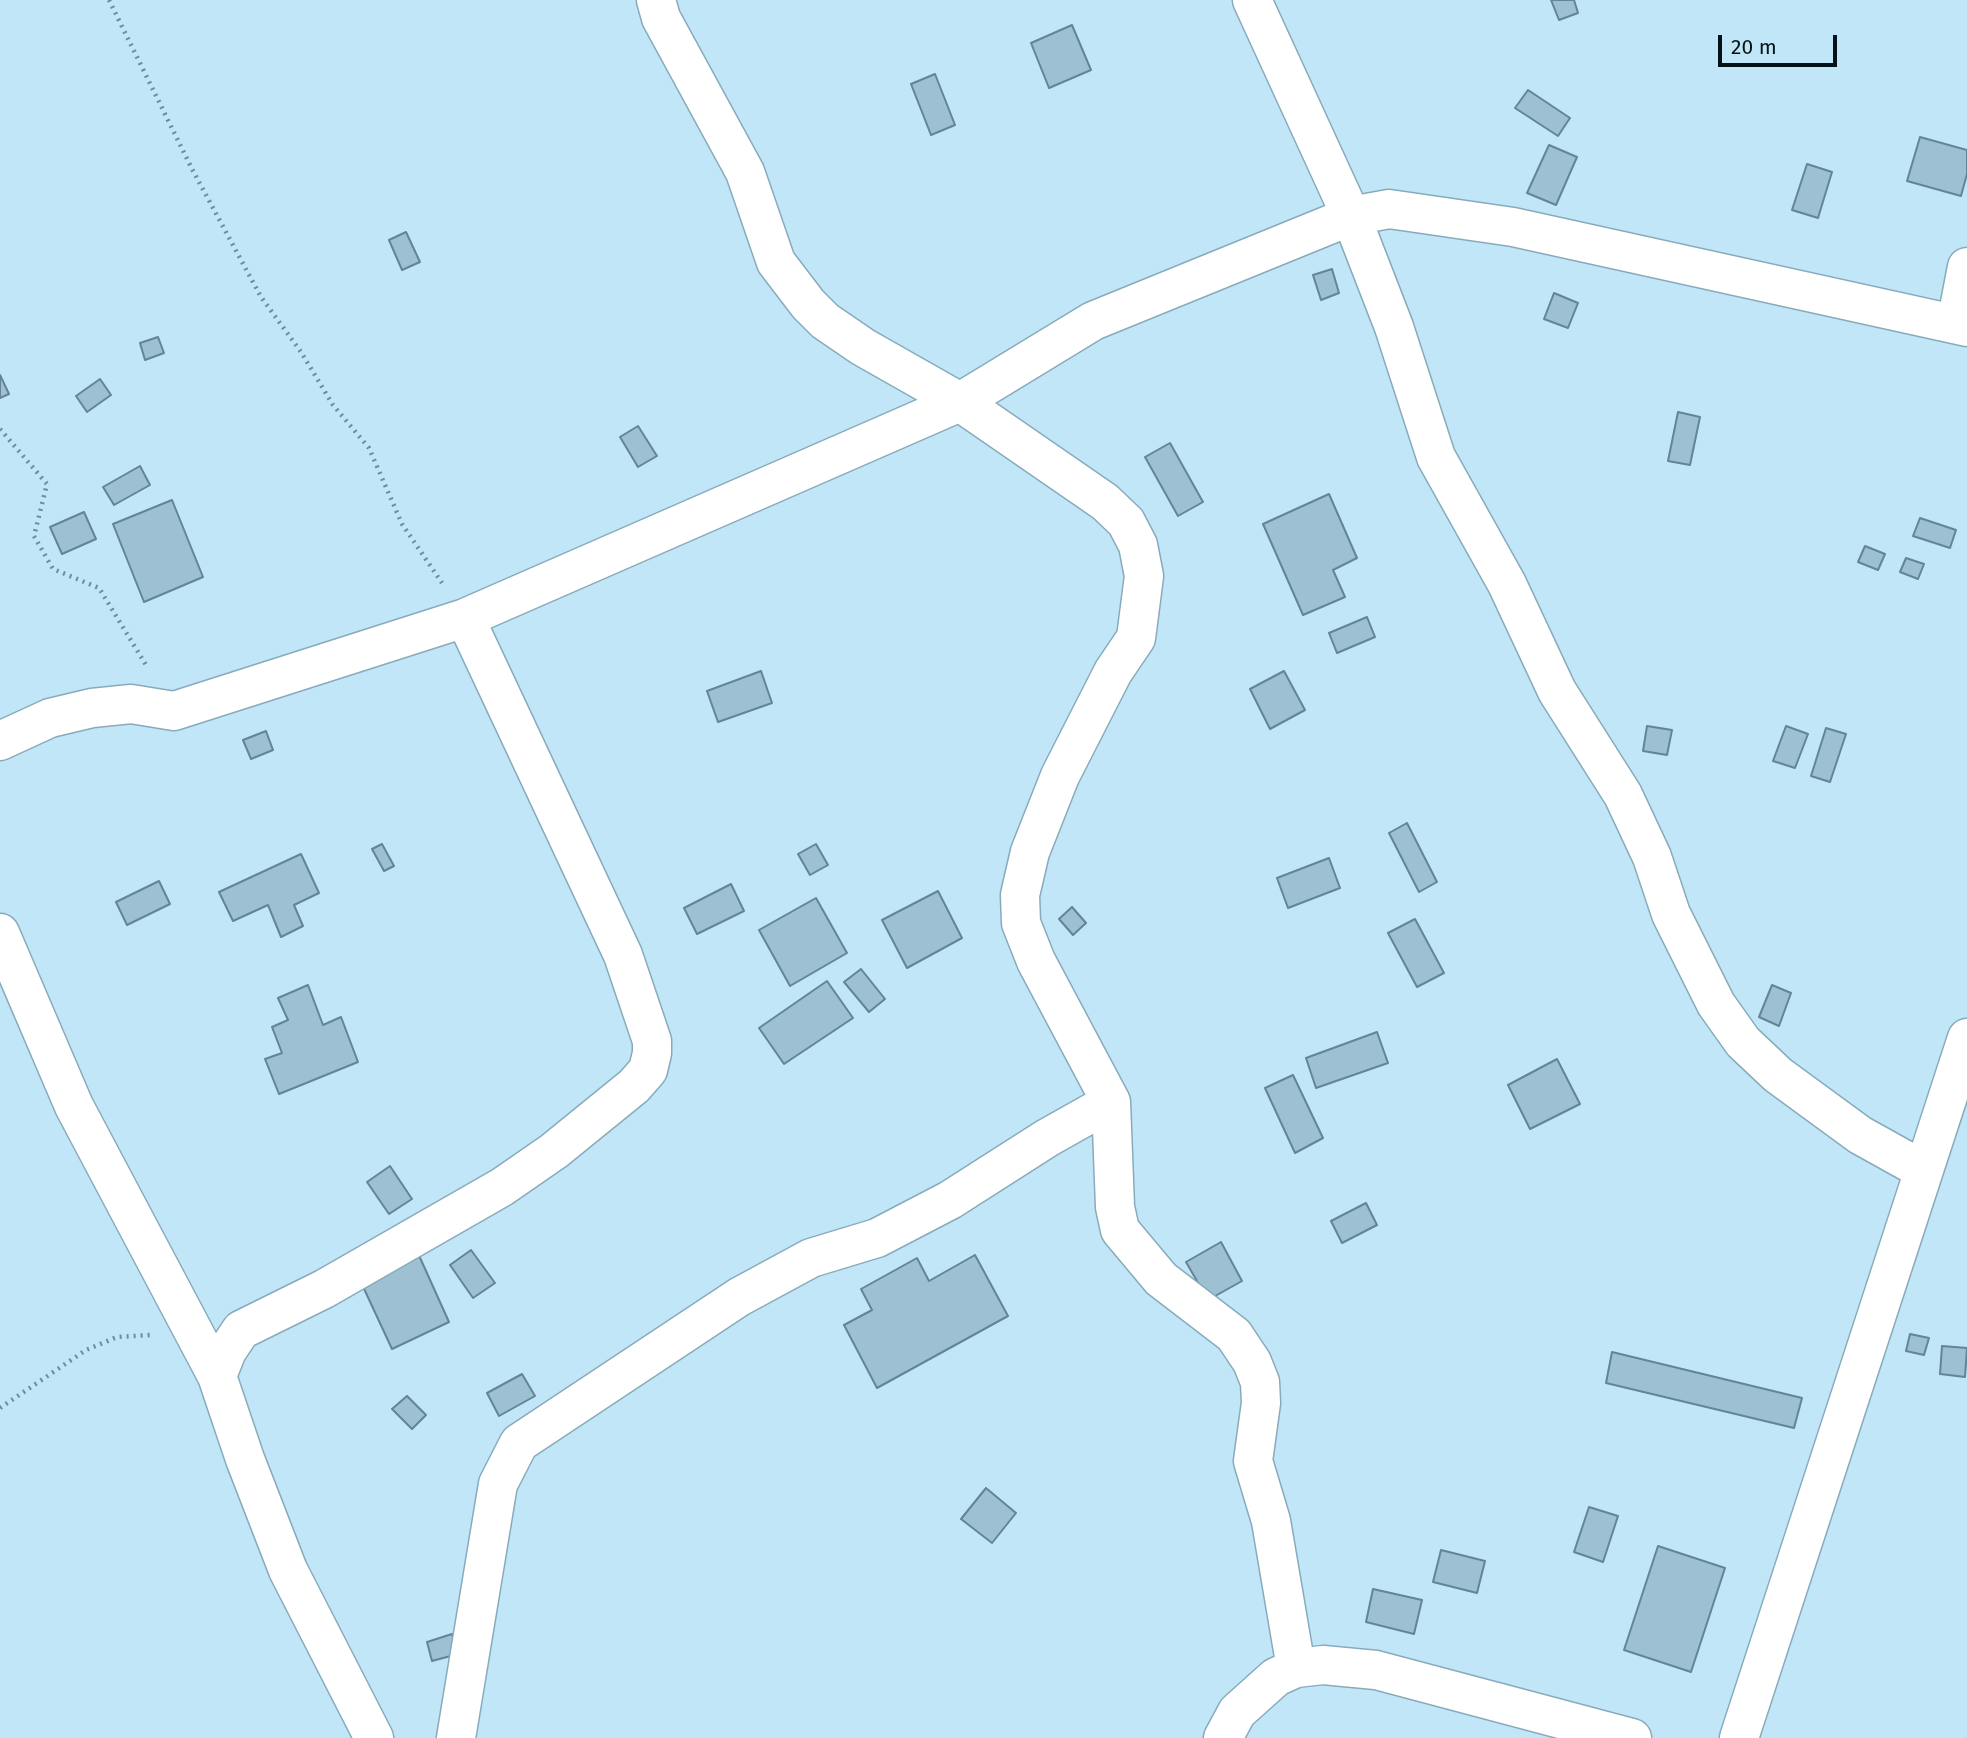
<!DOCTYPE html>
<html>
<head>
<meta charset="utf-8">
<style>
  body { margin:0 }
  #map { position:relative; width:1967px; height:1738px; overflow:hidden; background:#c1e6f8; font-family:"Fira Sans",sans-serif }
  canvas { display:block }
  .scale { position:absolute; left:1718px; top:35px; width:119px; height:32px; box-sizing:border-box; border:4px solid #051218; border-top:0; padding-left:9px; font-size:21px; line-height:24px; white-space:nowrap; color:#051218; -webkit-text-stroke:5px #c1e6f8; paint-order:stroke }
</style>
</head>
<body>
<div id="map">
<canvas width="1967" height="1738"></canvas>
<div class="scale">20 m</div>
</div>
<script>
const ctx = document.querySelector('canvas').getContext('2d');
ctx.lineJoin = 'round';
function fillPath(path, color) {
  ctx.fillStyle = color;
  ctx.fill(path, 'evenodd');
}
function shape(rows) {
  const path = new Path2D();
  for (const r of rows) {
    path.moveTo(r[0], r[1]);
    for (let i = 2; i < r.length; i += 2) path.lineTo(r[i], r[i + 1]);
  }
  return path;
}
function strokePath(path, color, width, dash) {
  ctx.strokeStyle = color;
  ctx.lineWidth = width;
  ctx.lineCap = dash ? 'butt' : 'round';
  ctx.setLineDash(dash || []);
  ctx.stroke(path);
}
const building = shape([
  [1551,0,1574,0,1578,13,1559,20,1551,0],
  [1072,25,1091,70,1049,88,1031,43,1072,25],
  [935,74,955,125,931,135,911,84,935,74],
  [1528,90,1570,118,1558,136,1515,108,1528,90],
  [1920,137,1967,150,1967,174,1961,196,1907,181,1920,137],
  [1549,145,1577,157,1556,205,1527,193,1549,145],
  [1807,164,1832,172,1818,218,1792,210,1807,164],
  [406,232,420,262,402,270,389,240,406,232],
  [1332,269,1339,293,1321,300,1313,275,1332,269],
  [1554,293,1578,303,1568,328,1544,319,1554,293],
  [158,337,164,353,145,360,140,343,158,337],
  [0,375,9,394,0,398,0,375],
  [100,379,111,395,87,412,76,396,100,379],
  [1678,412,1700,417,1690,465,1668,461,1678,412],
  [638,426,657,456,638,467,620,437,638,426],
  [1170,443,1203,502,1178,516,1145,457,1170,443],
  [140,466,150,485,114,505,103,487,140,466],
  [1329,494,1357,558,1333,570,1345,597,1303,615,1263,524,1329,494],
  [172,500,203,577,144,602,113,524,172,500],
  [84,512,96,539,62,554,50,527,84,512],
  [1920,518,1956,530,1950,548,1913,536,1920,518],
  [1865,546,1885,554,1878,570,1858,562,1865,546],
  [1906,558,1924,564,1918,579,1900,572,1906,558],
  [1367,617,1375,637,1337,653,1329,633,1367,617],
  [761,671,772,703,718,722,707,691,761,671],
  [1284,671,1305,710,1270,729,1250,689,1284,671],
  [1647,726,1672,730,1667,755,1643,751,1647,726],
  [1786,726,1808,734,1795,768,1773,761,1786,726],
  [1826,728,1846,734,1830,782,1811,776,1826,728],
  [266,731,273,750,251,759,243,740,266,731],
  [1407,823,1437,882,1419,892,1389,833,1407,823],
  [382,844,394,866,384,871,372,849,382,844],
  [816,844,828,865,810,875,798,854,816,844],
  [301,854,319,893,294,905,303,926,281,937,268,905,233,921,219,892,301,854],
  [1329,858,1340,888,1288,908,1277,878,1329,858],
  [159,881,170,904,127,925,116,902,159,881],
  [731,884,744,911,697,934,684,908,731,884],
  [938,891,962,938,907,968,882,920,938,891],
  [816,898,847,953,790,986,759,930,816,898],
  [1072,907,1086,923,1073,935,1059,919,1072,907],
  [1415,919,1444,973,1417,987,1388,933,1415,919],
  [861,969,885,999,869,1012,844,982,861,969],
  [827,981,853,1018,784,1064,759,1028,827,981],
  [308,985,323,1025,341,1017,358,1062,279,1094,265,1059,282,1053,272,1027,288,1020,278,998,308,985],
  [1772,985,1791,993,1779,1026,1759,1017,1772,985],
  [1377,1032,1388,1063,1316,1088,1306,1058,1377,1032],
  [1557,1059,1580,1104,1530,1129,1508,1085,1557,1059],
  [1293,1075,1323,1138,1295,1153,1265,1088,1293,1075],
  [390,1166,412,1199,389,1214,367,1182,390,1166],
  [1366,1203,1377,1225,1342,1243,1331,1221,1366,1203],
  [1221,1242,1242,1281,1208,1300,1186,1262,1221,1242],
  [471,1250,495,1283,473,1298,450,1265,471,1250],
  [417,1251,449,1322,392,1349,359,1278,417,1251],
  [975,1255,1008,1316,877,1388,844,1325,872,1310,861,1289,917,1258,929,1281,975,1255],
  [1910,1334,1929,1338,1924,1355,1906,1351,1910,1334],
  [1942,1346,1967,1348,1965,1377,1940,1374,1942,1346],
  [1612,1352,1802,1398,1794,1428,1606,1383,1612,1352],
  [522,1374,535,1396,499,1416,487,1393,522,1374],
  [407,1396,426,1415,412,1429,392,1409,407,1396],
  [986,1488,1016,1513,992,1543,961,1519,986,1488],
  [1589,1507,1618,1516,1603,1562,1574,1552,1589,1507],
  [1658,1546,1725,1568,1691,1672,1624,1650,1658,1546],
  [1441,1550,1485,1561,1477,1593,1433,1582,1441,1550],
  [1373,1589,1422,1600,1414,1634,1366,1622,1373,1589],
  [452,1634,458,1654,432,1661,427,1642,452,1634]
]);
const path = shape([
  [109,0,192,169,261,297,301,352,333,405,369,448,402,524,442,583],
  [0,429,47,484,34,536,53,569,99,588,146,665],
  [0,1408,86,1350,117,1337,150,1335]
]);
const minor = shape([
  [656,0,661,18,745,172,776,262,808,304,825,321,863,347,960,402,1105,502,1126,522,1138,545,1144,576,1136,638,1113,672,1060,776,1030,852,1020,895,1021,923,1036,961,1111,1102,1115,1207,1120,1230,1161,1279,1234,1335,1252,1362,1260,1382,1261,1403,1253,1461,1271,1521,1296,1668],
  [1252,0,1351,216,1394,327,1436,457,1507,584,1557,691,1623,795,1652,857,1671,914,1716,1004,1743,1042,1778,1075,1860,1135,1923,1170],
  [1956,324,1967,267],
  [0,741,50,718,92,708,131,704,174,711,465,618,960,402,1093,321,1351,216,1389,209,1513,227,1967,327],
  [0,933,74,1106,217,1376],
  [374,1738,288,1570,245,1459,217,1376,227,1351,241,1330,324,1289,502,1187,554,1151,634,1086,648,1070,652,1053,652,1041,623,955,465,618],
  [456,1738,498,1484,519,1443,739,1297,811,1258,877,1238,950,1200,1047,1138,1111,1102],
  [1223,1738,1237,1712,1276,1677,1296,1668,1323,1665,1376,1670,1632,1738],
  [1739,1738,1967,1038]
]);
fillPath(building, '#9dc1d2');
strokePath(building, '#638595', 2);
strokePath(minor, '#88abbc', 41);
strokePath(path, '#718c99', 4.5, [2, 5]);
strokePath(minor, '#fff', 38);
</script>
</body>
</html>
